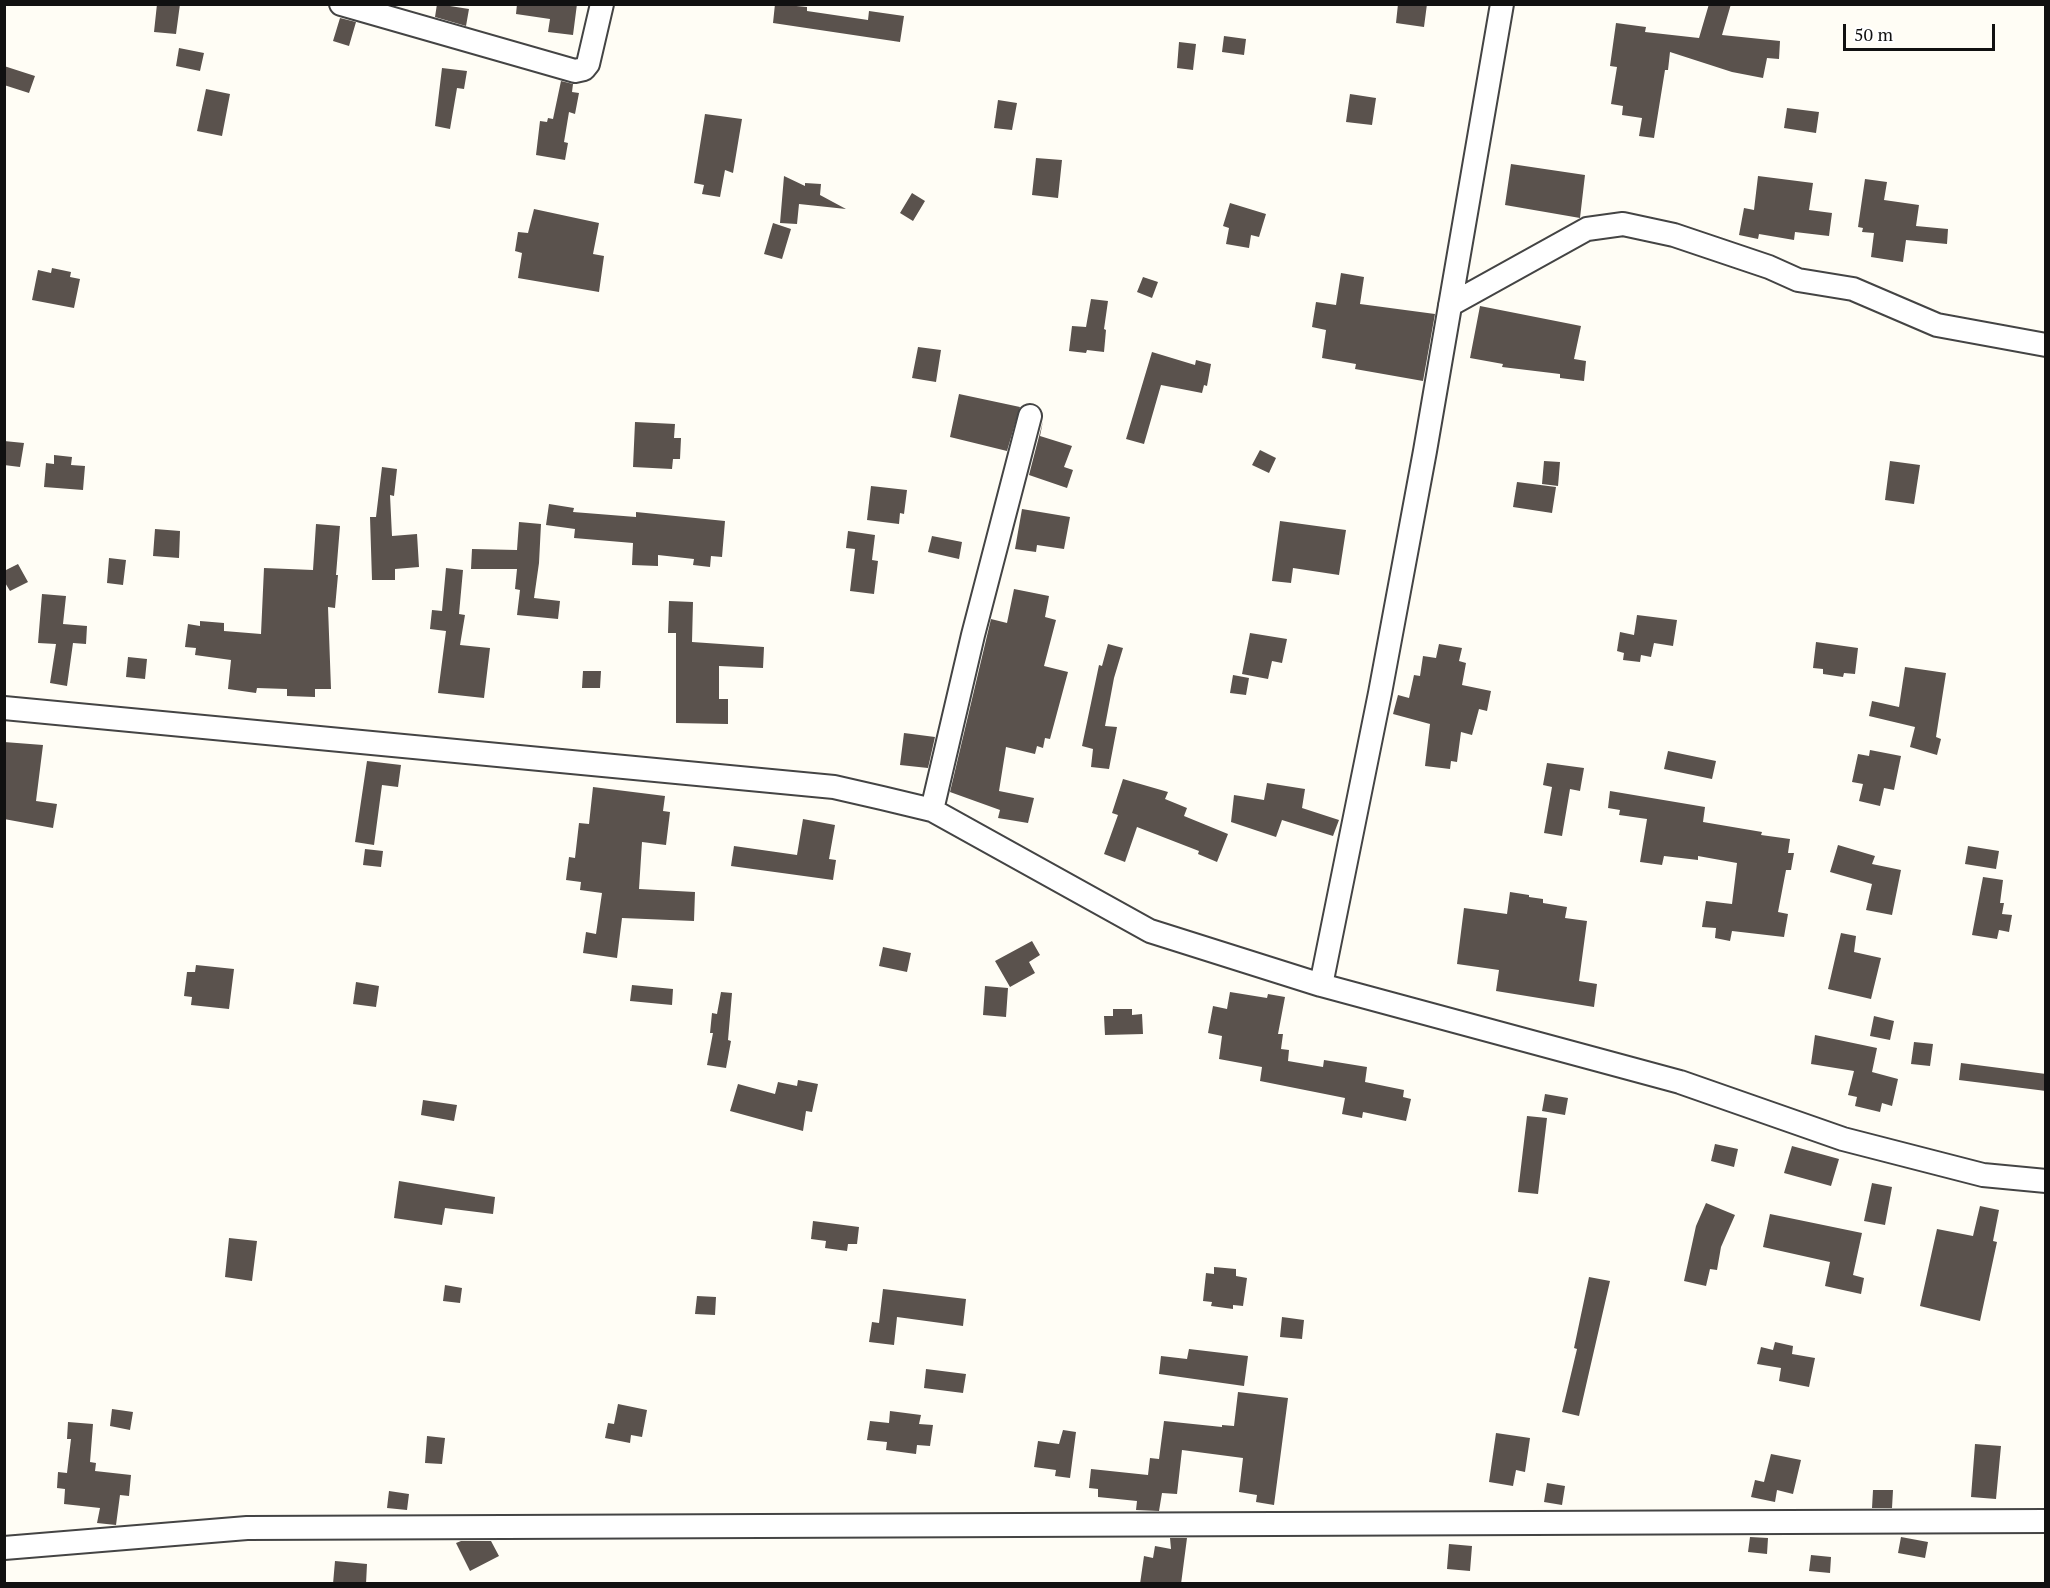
<!DOCTYPE html>
<html>
<head>
<meta charset="utf-8">
<style>
  body { margin:0 }
  #map { position:relative; width:2050px; height:1588px; overflow:hidden; background:#fffdf5; font-family:"PT Serif",serif }
  canvas { display:block }
  .frame { position:absolute; inset:0; border:6px solid #111; pointer-events:none }
  .scale { position:absolute; left:1843px; top:24px; width:152px; height:27px; box-sizing:border-box; border:3px solid #111; border-top:0; padding-left:8px; font-size:18px; line-height:21px; white-space:nowrap; color:#111; -webkit-text-stroke:4px #fff; paint-order:stroke }
</style>
</head>
<body>
<div id="map">
<canvas width="2050" height="1588"></canvas>
<div class="frame"></div>
<div class="scale">50 m</div>
</div>
<script>
const ctx = document.querySelector('canvas').getContext('2d');
ctx.lineJoin = 'round';
function fillPath(path, color) {
  ctx.fillStyle = color;
  ctx.fill(path, 'evenodd');
}
function shape(rows) {
  const path = new Path2D();
  for (const r of rows) {
    path.moveTo(r[0], r[1]);
    for (let i = 2; i < r.length; i += 2) path.lineTo(r[i], r[i + 1]);
  }
  return path;
}
function strokePath(path, color, width, dash) {
  ctx.strokeStyle = color;
  ctx.lineWidth = width;
  ctx.lineCap = dash ? 'butt' : 'round';
  ctx.setLineDash(dash || []);
  ctx.stroke(path);
}
const building = shape([
  [157,4,180,4,176,34,154,32],
  [437,4,469,9,466,26,435,17],
  [517,4,577,4,573,35,548,32,550,19,516,14],
  [775,4,807,7,807,11,868,20,869,11,904,16,900,42,773,23],
  [1398,4,1427,4,1424,27,1396,23],
  [1709,4,1731,4,1722,35,1780,41,1779,59,1767,58,1763,78,1732,72,1670,52,1668,70,1665,70,1654,138,1639,136,1642,118,1622,115,1623,106,1611,104,1617,67,1610,66,1616,23,1646,27,1645,32,1699,38],
  [340,18,356,22,349,46,333,41],
  [1224,36,1246,39,1244,55,1222,52],
  [1179,42,1196,44,1193,70,1177,68],
  [179,48,204,53,200,71,176,66],
  [4,66,35,76,29,93,4,85],
  [442,68,467,71,464,89,457,88,450,129,435,126],
  [561,81,573,84,572,92,579,93,575,114,569,112,564,142,568,143,565,160,536,155,540,121,547,122,548,118,553,119],
  [206,89,230,94,222,136,197,131],
  [1350,94,1376,98,1372,125,1346,122],
  [998,100,1017,103,1012,130,994,128],
  [1787,108,1819,112,1816,133,1784,128],
  [705,114,742,119,733,173,725,170,720,197,702,194,704,185,694,183],
  [1036,158,1062,160,1058,198,1032,195],
  [1511,164,1585,175,1580,218,1505,205],
  [784,176,805,186,805,183,821,184,820,195,846,209,799,204,797,224,780,223],
  [1758,176,1813,183,1809,210,1832,213,1829,236,1795,232,1794,240,1759,234,1758,239,1739,235,1744,208,1754,210],
  [1865,179,1887,182,1884,200,1919,205,1916,226,1948,229,1947,244,1906,240,1903,262,1871,257,1874,233,1862,232,1863,228,1858,227],
  [912,193,925,201,913,221,900,213],
  [1230,203,1266,214,1259,237,1251,235,1249,248,1226,244,1229,228,1223,226],
  [534,209,599,223,593,254,604,256,599,292,518,278,522,253,515,251,518,232,528,233],
  [773,223,791,229,782,259,764,254],
  [52,268,71,272,70,277,80,279,74,308,32,300,38,270,51,273],
  [1341,273,1364,277,1360,304,1435,314,1423,381,1355,369,1356,364,1322,358,1326,330,1312,327,1316,302,1336,305],
  [1143,277,1158,282,1152,298,1137,292],
  [1091,299,1108,301,1104,329,1106,330,1104,352,1087,350,1086,353,1069,351,1072,326,1086,327],
  [1480,306,1581,326,1574,359,1586,361,1584,381,1560,378,1560,374,1502,367,1503,364,1470,358],
  [918,347,941,350,936,382,912,378],
  [1152,352,1195,365,1196,360,1211,364,1207,386,1204,385,1202,393,1161,385,1144,444,1126,439],
  [959,394,1020,407,1007,451,950,437],
  [1043,421,1040,436,1072,446,1064,467,1073,470,1067,488,1029,475],
  [635,422,675,424,674,438,681,438,680,459,673,459,672,469,633,467],
  [4,441,24,443,20,467,4,465],
  [1260,450,1276,458,1269,473,1252,465],
  [54,455,72,457,71,465,85,466,83,490,44,487,46,463,54,464],
  [1544,461,1560,462,1558,486,1542,484],
  [1890,461,1920,465,1914,504,1885,500],
  [382,467,397,469,394,496,390,495,392,536,417,534,419,567,395,569,395,580,372,580,370,517,376,517],
  [1517,482,1556,487,1552,513,1513,507],
  [871,486,907,490,904,514,900,513,899,524,867,520],
  [549,504,574,508,573,512,636,517,636,512,725,521,722,557,711,556,710,567,693,565,694,559,658,555,658,566,632,565,633,543,574,538,575,529,546,525],
  [1022,509,1070,517,1064,549,1037,545,1036,552,1015,549],
  [1280,521,1346,530,1339,575,1293,568,1291,583,1272,581],
  [519,522,541,524,539,563,534,598,560,601,558,619,517,615,520,590,515,589,517,569,471,569,472,549,517,550],
  [316,524,340,526,336,575,338,575,335,608,328,607,331,689,315,689,315,697,287,696,287,689,257,688,256,693,228,689,231,660,195,655,196,648,185,647,188,624,200,626,200,621,224,623,224,631,261,634,264,568,313,570],
  [155,529,180,531,179,558,153,556],
  [848,531,875,535,872,560,878,561,874,594,850,591,855,549,846,548],
  [932,536,962,542,959,559,928,552],
  [109,558,126,560,123,585,107,583],
  [18,564,28,582,10,591,4,581,4,571],
  [446,568,463,570,459,614,465,615,460,645,490,648,484,698,438,693,446,631,430,629,432,610,442,611],
  [1014,589,1049,596,1045,617,1056,620,1044,666,1068,672,1050,739,1045,738,1043,748,1037,746,1035,754,1006,747,999,791,1034,798,1028,823,998,818,1000,810,950,792,991,619,1007,623],
  [42,594,66,596,63,624,87,626,86,644,73,643,67,686,50,683,56,644,38,643],
  [669,601,693,602,692,642,764,647,763,668,719,666,719,699,728,699,728,724,676,723,676,633,668,633],
  [1637,615,1677,620,1673,646,1654,643,1651,657,1641,655,1640,662,1623,660,1624,653,1617,651,1620,632,1634,635],
  [1250,633,1287,639,1282,663,1272,661,1268,679,1242,674],
  [1816,642,1858,648,1855,674,1844,673,1843,677,1823,674,1823,669,1813,668],
  [1108,644,1123,648,1114,678,1105,726,1117,727,1109,769,1091,767,1093,749,1082,746,1099,665,1102,666],
  [1439,644,1462,648,1459,661,1466,663,1462,685,1491,691,1487,711,1479,709,1472,735,1461,732,1457,762,1451,761,1450,769,1425,766,1430,724,1393,714,1398,695,1409,698,1414,675,1420,676,1423,656,1436,658],
  [128,657,147,659,145,679,126,677],
  [1905,667,1946,673,1936,737,1941,739,1937,755,1910,747,1915,727,1869,716,1872,701,1899,707],
  [583,671,601,671,600,688,582,688],
  [1233,675,1249,678,1246,695,1230,693],
  [904,733,935,737,928,768,900,765],
  [4,742,43,745,36,801,57,804,53,828,4,819],
  [1870,750,1901,756,1894,790,1884,788,1880,806,1859,801,1863,784,1852,782,1858,754,1869,756],
  [1668,751,1716,761,1712,779,1664,769],
  [367,761,401,765,398,787,382,785,374,845,355,842],
  [1547,763,1584,768,1580,791,1570,789,1562,836,1544,833,1552,787,1543,785],
  [1123,779,1168,792,1165,799,1187,808,1184,816,1228,834,1217,862,1198,854,1199,851,1137,827,1125,862,1104,854,1118,815,1112,813],
  [1267,783,1305,789,1302,808,1339,820,1333,836,1282,820,1276,837,1231,822,1234,795,1264,800],
  [593,787,665,796,663,811,670,812,666,845,642,842,639,889,695,892,694,921,622,918,617,958,583,953,586,932,596,934,602,893,580,890,581,882,566,880,569,857,575,858,579,823,589,824],
  [1610,791,1705,807,1703,822,1762,832,1761,835,1790,839,1788,853,1794,853,1791,870,1786,870,1778,912,1788,914,1784,937,1732,931,1730,941,1715,938,1716,928,1702,927,1706,901,1732,904,1737,863,1698,856,1698,860,1664,856,1662,865,1640,862,1647,819,1619,815,1620,810,1608,808],
  [803,819,835,825,829,859,836,860,833,880,731,866,734,846,797,855],
  [1838,845,1875,856,1872,864,1901,870,1892,915,1866,910,1872,884,1830,872],
  [1968,846,1999,851,1996,869,1965,864],
  [365,849,383,851,381,867,363,865],
  [1983,877,2003,880,2000,903,2004,903,2002,914,2012,915,2009,932,1999,930,1997,939,1972,935],
  [1510,892,1529,895,1529,897,1543,899,1543,903,1567,907,1565,918,1587,921,1579,981,1597,984,1594,1007,1496,991,1499,970,1457,964,1464,908,1507,914],
  [1841,933,1856,936,1854,952,1881,958,1871,999,1828,989],
  [1032,941,1040,955,1029,962,1035,973,1010,987,995,961],
  [883,947,911,953,907,972,879,966],
  [196,965,234,969,229,1009,191,1005,192,997,184,996,187,972,195,972],
  [356,982,379,986,376,1007,353,1004],
  [632,985,673,989,672,1005,630,1001],
  [985,986,1008,988,1006,1017,983,1015],
  [721,992,732,993,728,1040,731,1041,726,1068,707,1065,713,1033,710,1033,712,1013,717,1014],
  [1230,992,1267,998,1268,994,1285,997,1278,1034,1283,1034,1281,1049,1289,1050,1288,1061,1323,1067,1324,1060,1367,1067,1365,1082,1404,1090,1403,1097,1411,1099,1406,1121,1363,1112,1362,1118,1342,1114,1345,1098,1260,1081,1262,1067,1219,1059,1222,1036,1208,1033,1213,1006,1227,1009],
  [1113,1009,1132,1009,1132,1015,1142,1014,1143,1034,1105,1035,1104,1016,1113,1016],
  [1874,1016,1894,1021,1890,1040,1870,1036],
  [1815,1035,1877,1048,1872,1072,1898,1079,1892,1106,1882,1103,1880,1112,1855,1106,1857,1097,1848,1095,1854,1071,1811,1064],
  [1914,1042,1933,1044,1930,1066,1911,1064],
  [1961,1063,2046,1074,2046,1091,1959,1080],
  [798,1080,818,1084,812,1112,806,1111,803,1131,730,1111,738,1084,775,1094,778,1082,797,1086],
  [1545,1094,1568,1098,1565,1115,1542,1111],
  [423,1100,457,1105,454,1121,421,1115],
  [1527,1116,1547,1118,1538,1194,1518,1192],
  [1715,1144,1738,1149,1734,1167,1711,1161],
  [1792,1146,1839,1159,1831,1186,1784,1173],
  [399,1181,495,1197,493,1214,445,1208,442,1225,394,1218],
  [1872,1183,1892,1187,1885,1225,1864,1221],
  [1706,1203,1735,1215,1721,1247,1717,1270,1710,1269,1706,1286,1684,1281,1696,1226],
  [1980,1206,1999,1210,1993,1241,1997,1242,1980,1321,1920,1306,1937,1229,1973,1236],
  [1770,1214,1862,1233,1853,1275,1864,1278,1861,1294,1825,1286,1830,1262,1763,1247],
  [813,1221,859,1227,857,1244,848,1244,847,1251,825,1248,826,1241,811,1239],
  [229,1238,257,1241,252,1281,225,1277],
  [1214,1267,1236,1269,1236,1276,1247,1278,1243,1306,1233,1305,1233,1309,1211,1306,1212,1302,1203,1301,1206,1273,1214,1274],
  [1589,1277,1610,1281,1579,1416,1562,1412,1577,1349,1574,1348],
  [445,1285,462,1288,460,1303,443,1301],
  [883,1289,966,1299,963,1326,897,1317,894,1345,869,1342,872,1322,879,1323],
  [697,1296,716,1297,715,1315,695,1314],
  [1282,1317,1304,1320,1302,1339,1280,1337],
  [1775,1342,1793,1346,1792,1354,1815,1358,1809,1387,1779,1381,1781,1368,1757,1364,1761,1347,1773,1350],
  [1189,1349,1248,1356,1244,1386,1159,1374,1161,1356,1187,1359],
  [926,1369,966,1374,963,1393,924,1388],
  [1238,1392,1288,1398,1274,1505,1256,1502,1257,1495,1239,1492,1243,1458,1182,1450,1177,1494,1162,1493,1159,1511,1136,1510,1137,1501,1098,1497,1098,1489,1089,1488,1091,1469,1148,1475,1150,1458,1159,1459,1164,1421,1222,1427,1222,1425,1234,1426],
  [618,1404,647,1410,642,1437,631,1435,630,1443,605,1438,608,1423,614,1424],
  [112,1409,133,1412,130,1430,110,1426],
  [890,1411,921,1415,919,1424,933,1425,930,1446,917,1445,916,1454,886,1450,887,1442,867,1440,870,1421,889,1423],
  [68,1422,93,1424,90,1462,96,1463,95,1471,131,1475,129,1496,120,1495,116,1525,97,1523,100,1508,64,1504,65,1489,57,1488,58,1472,67,1473,71,1439,67,1439],
  [1063,1430,1076,1432,1070,1478,1055,1476,1056,1470,1034,1467,1038,1441,1059,1444],
  [1496,1433,1530,1438,1525,1472,1516,1470,1513,1486,1489,1482],
  [427,1436,445,1438,442,1464,425,1463],
  [1975,1444,2001,1446,1996,1499,1971,1497],
  [1771,1454,1801,1460,1793,1494,1777,1490,1775,1502,1751,1497,1755,1480,1764,1482],
  [1547,1483,1565,1486,1562,1505,1544,1502],
  [1873,1490,1893,1490,1892,1508,1872,1508],
  [389,1491,409,1494,407,1510,387,1508],
  [1750,1537,1768,1538,1767,1554,1748,1552],
  [1901,1537,1928,1542,1925,1558,1898,1553],
  [1170,1538,1187,1538,1181,1584,1140,1584,1144,1556,1153,1558,1155,1546,1171,1549],
  [461,1541,491,1541,499,1556,470,1571,456,1543],
  [1449,1544,1472,1546,1470,1571,1447,1569],
  [1811,1555,1831,1557,1830,1573,1809,1571],
  [335,1561,367,1564,366,1584,333,1584]
]);
const street = shape([
  [341,4,575,71,584,69,588,64,602,4],
  [1450,305,1587,229,1623,224,1674,235,1769,267,1798,280,1853,289,1937,325,2046,345],
  [4,708,834,787,882,798,932,810,1150,931,1321,985,1680,1082,1843,1139,1983,1175,2046,1181],
  [932,810,973,635,1030,416],
  [1321,985,1380,693,1425,451,1502,4],
  [4,1548,247,1528,2046,1521]
]);
fillPath(building, '#5a524d');
strokePath(street, '#444', 26);
strokePath(street, '#fff', 22);
</script>
</body>
</html>
